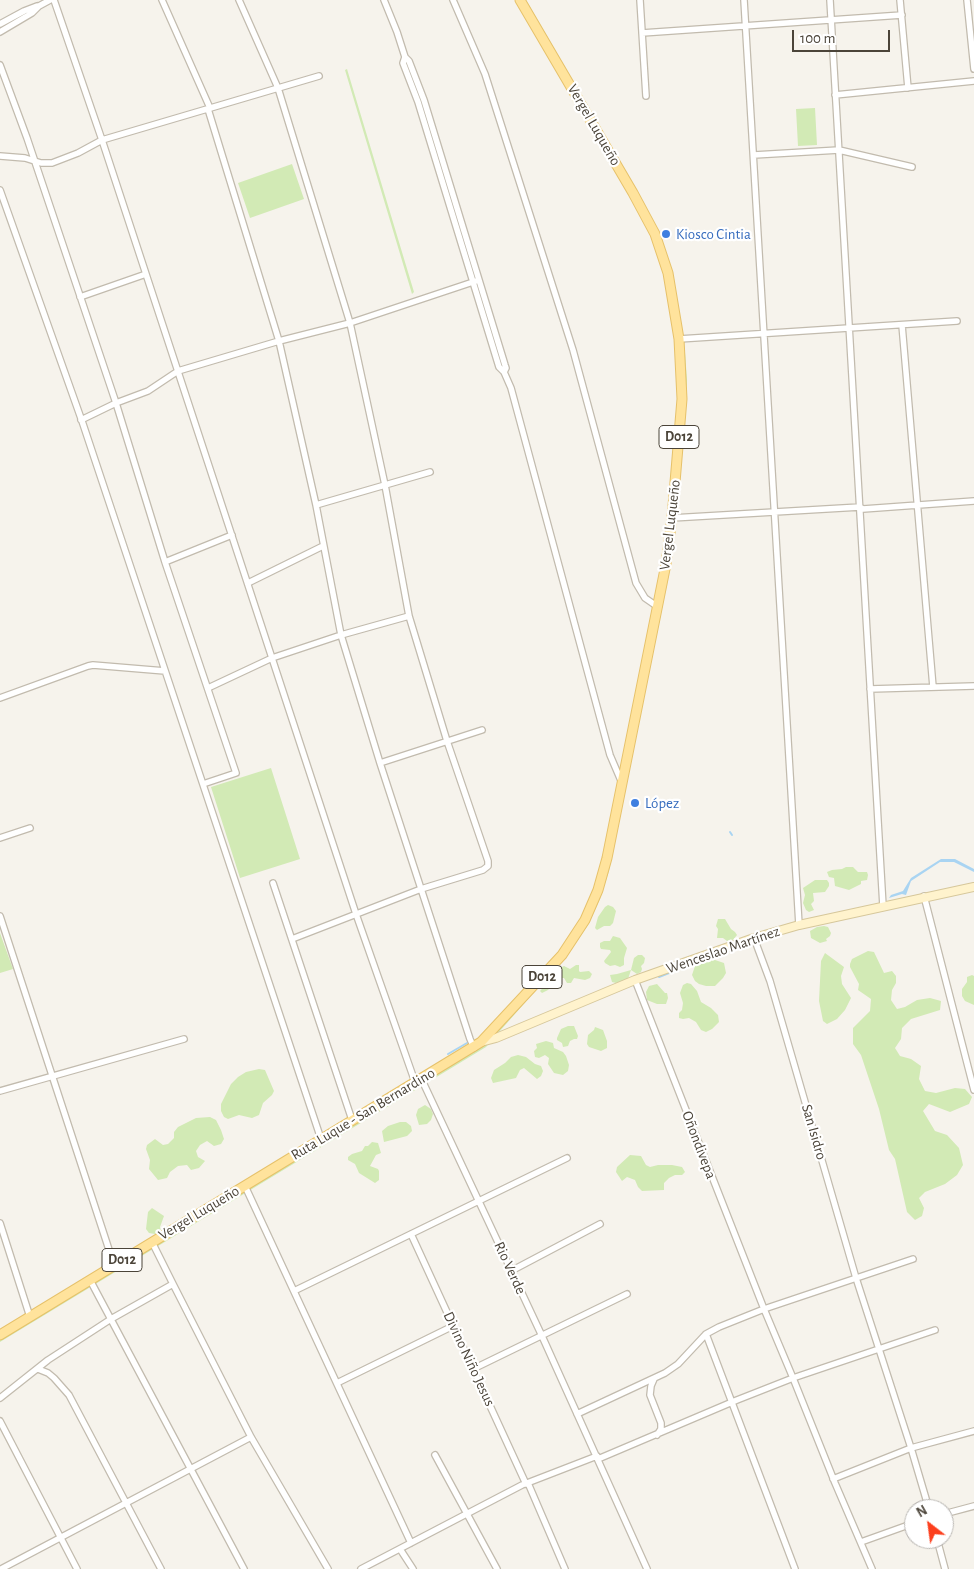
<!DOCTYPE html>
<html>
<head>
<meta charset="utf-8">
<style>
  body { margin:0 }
  #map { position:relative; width:974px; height:1569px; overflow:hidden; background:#f6f3ec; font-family:"Alegreya Sans",sans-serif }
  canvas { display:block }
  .north { position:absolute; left:904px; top:1499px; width:50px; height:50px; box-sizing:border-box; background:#fff; border:1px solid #b7b4b0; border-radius:50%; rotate:330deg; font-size:14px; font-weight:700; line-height:20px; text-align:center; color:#4b4439 }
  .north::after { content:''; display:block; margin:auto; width:18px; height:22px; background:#fc3f1d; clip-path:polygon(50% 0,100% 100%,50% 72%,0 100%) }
  .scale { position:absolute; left:792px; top:30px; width:98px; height:22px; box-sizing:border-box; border:2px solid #4b4439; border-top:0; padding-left:6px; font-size:15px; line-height:18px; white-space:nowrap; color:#4b4439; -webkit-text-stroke:4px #fff; paint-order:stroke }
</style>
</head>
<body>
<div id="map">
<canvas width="974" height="1569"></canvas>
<div class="north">N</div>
<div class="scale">100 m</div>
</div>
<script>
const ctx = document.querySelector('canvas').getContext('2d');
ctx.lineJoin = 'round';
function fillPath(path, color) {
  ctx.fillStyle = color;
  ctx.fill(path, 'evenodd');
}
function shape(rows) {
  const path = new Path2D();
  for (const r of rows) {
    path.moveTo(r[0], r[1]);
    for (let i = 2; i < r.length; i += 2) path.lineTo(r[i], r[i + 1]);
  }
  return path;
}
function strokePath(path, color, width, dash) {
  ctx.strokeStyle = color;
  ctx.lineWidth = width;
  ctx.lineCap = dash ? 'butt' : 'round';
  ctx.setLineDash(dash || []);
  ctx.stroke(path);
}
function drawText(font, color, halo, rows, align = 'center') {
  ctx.font = font + ' "Alegreya Sans",sans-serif';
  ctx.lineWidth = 4.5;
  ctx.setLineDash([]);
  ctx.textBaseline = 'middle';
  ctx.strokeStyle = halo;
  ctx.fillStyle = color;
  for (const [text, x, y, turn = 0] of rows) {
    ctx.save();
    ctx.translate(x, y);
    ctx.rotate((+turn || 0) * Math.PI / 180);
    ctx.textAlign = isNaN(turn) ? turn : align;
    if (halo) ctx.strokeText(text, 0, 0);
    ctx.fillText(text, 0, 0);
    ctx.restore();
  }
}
const green = shape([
  [524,0,526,0,638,193,657,230,666,253,674,279,685,352,687,380,686,409,677,513,668,579,609,871,600,899,588,925,571,950,486,1047,0,1342,0,1340,485,1045,586,924,643,698,684,409,669,267],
  [347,69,414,292,412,294,345,70],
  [815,108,817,145,798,146,796,109],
  [292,164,304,199,250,218,238,183],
  [271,768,300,859,240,878,211,787],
  [846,867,853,867,858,872,867,872,868,875,867,880,861,881,861,884,849,890,835,886,834,878,829,877,827,872,832,870,842,869],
  [815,880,827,880,829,883,829,886,825,892,813,893,814,901,811,904,814,910,809,912,806,910,803,903,805,895,803,888],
  [608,905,613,907,616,911,613,923,610,926,604,926,597,930,595,928,598,917,605,907],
  [718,919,725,919,731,929,735,932,737,935,733,940,727,941,723,938,717,938,718,929,716,926],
  [824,926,828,927,831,933,830,936,826,939,827,941,820,943,811,938,810,931,817,927],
  [0,933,13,969,0,973],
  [613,936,620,938,627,948,624,958,624,965,620,967,615,965,610,966,605,963,604,961,611,952,610,950,601,949,600,947,600,943,604,941,610,941],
  [868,951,874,952,884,973,892,971,896,976,896,983,892,990,891,1000,897,1009,905,1007,917,1000,930,998,941,1001,940,1010,911,1019,902,1028,901,1039,895,1048,900,1056,911,1059,921,1066,919,1079,925,1091,936,1093,955,1088,965,1089,972,1097,969,1104,950,1112,929,1104,923,1111,935,1131,947,1135,959,1148,963,1165,957,1175,945,1184,925,1192,919,1198,924,1208,922,1216,915,1220,907,1212,895,1159,889,1150,879,1109,861,1055,853,1044,853,1028,870,1011,871,999,858,990,859,984,850,967,850,964,852,959],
  [825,953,844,967,841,976,842,984,851,998,845,1010,837,1019,827,1024,823,1021,819,1001,821,961],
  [638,955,642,955,645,958,644,963,641,966,642,969,641,972,637,974,631,970,628,979,616,983,612,982,610,975,617,974,631,970,634,958],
  [712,959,724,963,726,973,723,978,715,986,706,986,699,984,695,981,692,975,695,966,702,961],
  [576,965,579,965,579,971,580,972,589,971,592,974,590,978,585,980,574,978,571,983,567,983,564,978,562,978,554,983,548,990,542,993,540,991,553,977,557,975,560,968,564,966,570,969],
  [972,975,974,976,974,1005,965,1001,962,996,962,989,967,982,967,977],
  [687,983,691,984,697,991,701,1002,711,1008,718,1015,719,1022,712,1029,706,1032,701,1030,696,1022,689,1018,683,1019,679,1018,679,1013,682,1010,683,1003,680,993,683,985],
  [657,984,665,993,667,993,668,998,666,1004,657,1004,647,1000,646,992,649,986],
  [568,1026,574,1026,578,1036,577,1039,574,1039,570,1041,568,1046,563,1047,562,1043,557,1040,557,1038,561,1029],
  [595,1027,603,1030,607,1041,607,1048,601,1051,589,1047,587,1044,588,1035,594,1030],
  [546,1041,553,1043,554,1048,563,1052,566,1056,569,1065,568,1071,563,1075,554,1073,548,1064,549,1058,545,1055,539,1058,535,1057,534,1051,537,1048,536,1044],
  [518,1055,526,1057,535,1064,541,1066,543,1071,541,1076,537,1079,524,1068,520,1070,516,1078,493,1083,491,1078,494,1070,505,1063,511,1057],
  [259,1069,265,1070,274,1091,272,1095,263,1103,259,1115,252,1118,239,1115,228,1119,224,1117,221,1111,221,1104,231,1084,238,1077,246,1072],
  [425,1105,431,1109,433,1114,431,1120,427,1124,419,1125,416,1115,418,1109],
  [210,1117,216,1120,221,1130,224,1139,221,1144,214,1146,207,1141,200,1145,196,1151,198,1157,205,1161,199,1168,191,1170,187,1165,178,1166,170,1172,167,1178,158,1180,149,1169,150,1160,146,1149,147,1145,155,1139,163,1145,168,1144,174,1138,174,1132,178,1127,196,1118],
  [400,1122,406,1122,411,1126,412,1131,407,1136,384,1142,382,1131,388,1126],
  [372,1142,378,1143,381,1153,376,1155,370,1166,378,1169,379,1171,379,1180,375,1183,359,1173,355,1164,348,1160,348,1157,352,1154,362,1151,365,1146,368,1146],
  [630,1155,641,1156,646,1165,650,1167,658,1165,672,1165,682,1167,685,1172,682,1175,675,1175,669,1178,664,1183,664,1190,642,1191,638,1187,635,1180,627,1177,622,1181,616,1172,617,1167],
  [152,1208,164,1216,160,1227,161,1232,155,1234,149,1233,146,1229,148,1212]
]);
const water = shape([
  [941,859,955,859,974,869,974,872,954,862,940,862,911,881,906,895,902,894,889,898,891,895,903,891,911,878]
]);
const stream = shape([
  [730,832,732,835],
  [659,977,669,973],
  [448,1054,467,1043]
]);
const minor = shape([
  [54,0,102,140,356,914,415,1082],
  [162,0,210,108],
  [239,0,278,88,350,323,385,485,409,616,447,741,488,861,488,866,483,870,421,889,292,939],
  [384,0,397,32,405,57,403,63,418,102,499,367,504,372,511,388,610,755,622,783],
  [453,0,485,74,573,350,636,583,645,598,658,607],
  [640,0,646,96],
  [744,0,799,925],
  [830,0,883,906],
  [900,0,908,88],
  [967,0,974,69],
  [0,24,24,11,37,6],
  [0,32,32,13,39,6,50,0],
  [642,33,902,15],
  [405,57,409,61,424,100,505,365,506,368,504,372],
  [0,65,27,138,116,403,165,562,236,773,203,784],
  [835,95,974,81],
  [208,109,279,341,316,505,341,635,380,763,470,1039,474,1048],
  [754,155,839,150,912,167],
  [0,156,25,158,41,163,52,163,78,153,102,140,319,76],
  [0,190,83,424,321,1139],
  [80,297,146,274],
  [902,325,933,687],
  [679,339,957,321],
  [81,420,116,403,148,391,178,371,279,341,350,323,479,280],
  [316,505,430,472],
  [672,518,860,507,863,509,974,501],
  [165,562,232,535],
  [248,583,323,546],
  [208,688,272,658,341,635,409,616],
  [870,689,974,686],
  [0,698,88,666,93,665,165,671],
  [380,763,482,730],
  [0,838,30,828],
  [273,883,352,1120],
  [924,896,974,1090],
  [0,916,114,1265],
  [754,938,770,981,856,1278,911,1448,929,1509],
  [635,980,764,1309,793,1378,835,1483,872,1569],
  [421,1078,542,1336,647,1569],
  [0,1091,184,1039],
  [245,1186,411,1543],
  [0,1223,30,1317],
  [411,1234,526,1484],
  [511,1271,600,1224],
  [90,1280,244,1569],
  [173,1284,251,1437,328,1569],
  [294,1291,567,1158],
  [706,1334,795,1569],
  [38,1369,48,1373,54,1378,69,1395,161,1569],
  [473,1369,627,1294],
  [654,1379,651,1386,650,1395,661,1423,661,1429,657,1435],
  [337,1383,453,1326],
  [0,1398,48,1360,111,1319,173,1284,152,1242],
  [577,1414,665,1373,678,1364,706,1334,719,1327,764,1309,913,1259],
  [0,1421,77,1569],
  [435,1455,497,1569],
  [598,1459,737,1400,793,1378,935,1330],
  [833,1479,911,1448,974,1431],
  [528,1483,565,1569],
  [944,1514,974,1506],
  [937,1539,945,1569],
  [861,1542,914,1523],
  [400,1549,413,1569],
  [1,1569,251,1437],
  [361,1569,522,1485,597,1456]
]);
const secondary = shape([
  [481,1042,496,1038,635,980,754,938,799,925,974,887]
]);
const primary = shape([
  [0,1335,481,1042,562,955,585,920,598,890,607,858,666,564,672,518,682,399,679,339,668,273,655,234,633,193,520,0]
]);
const markers = [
  [666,234,5,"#3f7fe0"],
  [635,803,5,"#3f7fe0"]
];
const shields = [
  [679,437,40],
  [542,977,40],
  [122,1260,40]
];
const shieldNames = [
  ["D012",679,437],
  ["D012",542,977],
  ["D012",122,1260]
];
const streetNames = [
  ["Vergel Luqueño",594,125,60],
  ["Vergel Luqueño",670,525,-83],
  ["Wenceslao Martínez",723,950,-19],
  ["Ruta Luque - San Bernardino",363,1114,-31],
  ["San Isidro",814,1132,74],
  ["Oñondivepa",699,1145,69],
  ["Vergel Luqueño",199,1213,-31],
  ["Rio Verde",510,1268,65],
  ["Divino Niño Jesus",469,1359,65]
];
const shopNames = [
  ["Kiosco Cintia",676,234],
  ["López",645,803]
];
fillPath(green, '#d2eab5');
fillPath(water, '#a9d4f2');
strokePath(stream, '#a9d4f2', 2);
strokePath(minor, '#c2bbae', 8);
strokePath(secondary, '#d6c79b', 10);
strokePath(primary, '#e6c16a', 11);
strokePath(minor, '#fff', 5.5);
strokePath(secondary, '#fff3cd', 8);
strokePath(primary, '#ffe39c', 9);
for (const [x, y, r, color] of markers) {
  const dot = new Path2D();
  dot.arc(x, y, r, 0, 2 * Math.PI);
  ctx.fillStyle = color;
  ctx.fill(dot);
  strokePath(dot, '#fff', 2);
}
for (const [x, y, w] of shields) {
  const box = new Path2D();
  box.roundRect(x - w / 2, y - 11.5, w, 23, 4);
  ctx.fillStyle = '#fff';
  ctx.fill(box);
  strokePath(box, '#4b4439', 1);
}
drawText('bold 14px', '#4b4439', null, shieldNames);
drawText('15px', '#4b4439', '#fff', streetNames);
drawText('15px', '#366cbe', '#fff', shopNames, 'left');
</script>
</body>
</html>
